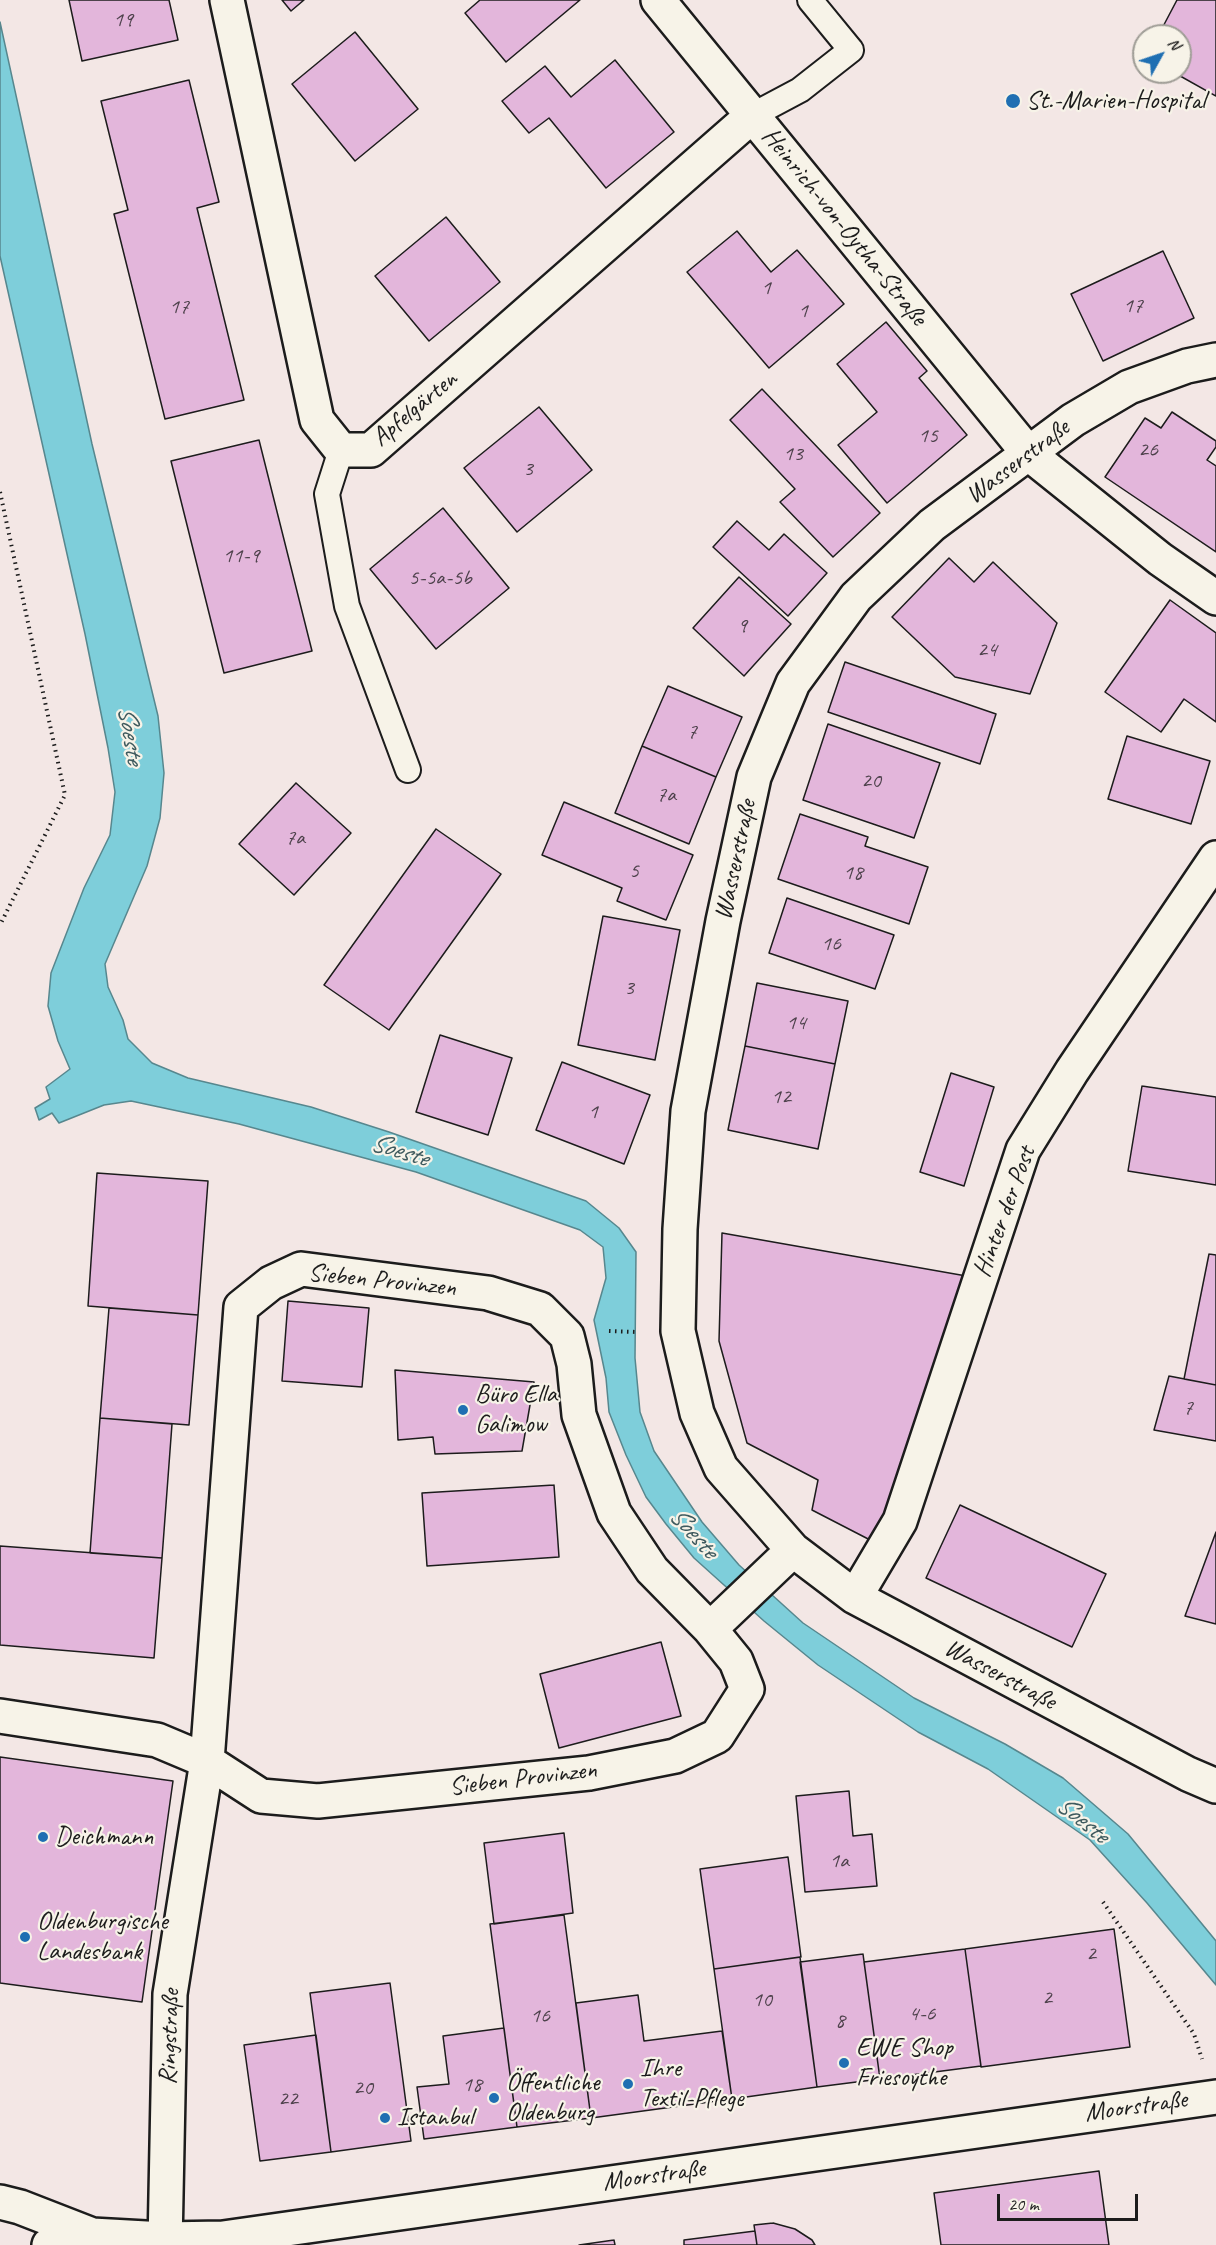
<!DOCTYPE html>
<html>
<head>
<meta charset="utf-8">
<style>
  body { margin:0 }
  #map { position:relative; width:1216px; height:2245px; overflow:hidden; background:#f3e7e5; font-family:Caveat,sans-serif }
  canvas { display:block }
  .north { position:absolute; left:1132px; top:24px; width:60px; height:60px; box-sizing:border-box; background:#f7f3e8; border:2px solid #9f9d96; border-radius:50%; rotate:50deg; font-size:16px; font-weight:700; line-height:24px; text-align:center; color:#1c1c1c }
  .north::after { content:''; display:block; margin:auto; width:21px; height:27px; background:#1f6fb2; clip-path:polygon(50% 0,100% 100%,50% 72%,0 100%) }
  .scale { position:absolute; left:997px; top:2194px; width:141px; height:27px; box-sizing:border-box; border:3px solid #1c1c1c; border-top:0; padding-left:8px; font-size:18px; line-height:21px; white-space:nowrap; color:#1c1c1c; -webkit-text-stroke:4px #f7f3e8; paint-order:stroke }
</style>
</head>
<body>
<div id="map">
<canvas width="1216" height="2245"></canvas>
<div class="north">N</div>
<div class="scale">20 m</div>
</div>
<script>
const ctx = document.querySelector('canvas').getContext('2d');
ctx.lineJoin = 'round';
function fillPath(path, color) {
  ctx.fillStyle = color;
  ctx.fill(path, 'evenodd');
}
function shape(rows) {
  const path = new Path2D();
  for (const r of rows) {
    path.moveTo(r[0], r[1]);
    for (let i = 2; i < r.length; i += 2) path.lineTo(r[i], r[i + 1]);
  }
  return path;
}
function strokePath(path, color, width, dash) {
  ctx.strokeStyle = color;
  ctx.lineWidth = width;
  ctx.lineCap = dash ? 'butt' : 'round';
  ctx.setLineDash(dash || []);
  ctx.stroke(path);
}
function drawText(font, color, halo, rows, align = 'center') {
  ctx.font = font + ' Caveat,sans-serif';
  ctx.lineWidth = 4.5;
  ctx.setLineDash([]);
  ctx.textBaseline = 'middle';
  ctx.strokeStyle = halo;
  ctx.fillStyle = color;
  for (const [text, x, y, turn = 0] of rows) {
    ctx.save();
    ctx.translate(x, y);
    ctx.rotate((+turn || 0) * Math.PI / 180);
    ctx.textAlign = isNaN(turn) ? turn : align;
    if (halo) ctx.strokeText(text, 0, 0);
    ctx.fillText(text, 0, 0);
    ctx.restore();
  }
}
const water = shape([
  [0,22,92,444,158,716,164,773,160,818,147,866,105,964,108,987,123,1020,128,1039,152,1063,188,1078,311,1107,389,1132,586,1201,619,1228,636,1252,635,1358,640,1412,654,1451,702,1522,739,1565,803,1623,914,1698,1005,1744,1063,1778,1128,1834,1216,1941,1216,1985,1147,1903,1090,1840,988,1769,918,1732,818,1665,764,1621,694,1558,666,1524,646,1497,626,1455,609,1412,606,1378,594,1320,606,1278,603,1247,580,1230,416,1172,239,1124,131,1101,104,1105,59,1123,52,1113,39,1120,35,1108,50,1099,46,1087,70,1069,58,1041,48,1006,51,973,84,888,110,835,115,792,108,748,85,634,0,256,0,22]
]);
const building = shape([
  [69,0,169,0,178,40,82,61,69,0],
  [282,0,304,0,291,11,282,0],
  [480,0,580,0,506,62,465,13,480,0],
  [1177,0,1216,0,1216,96,1173,72,1180,72,1180,36,1158,36,1177,0],
  [355,32,418,109,355,161,292,84,355,32],
  [615,60,674,132,606,188,549,118,529,133,502,101,545,66,571,97,615,60],
  [189,80,219,202,197,208,244,400,165,419,114,214,128,210,101,101,189,80],
  [446,217,500,282,429,341,375,276,446,217],
  [737,231,771,272,797,250,844,304,769,368,687,272,737,231],
  [1163,251,1194,318,1103,361,1071,294,1163,251],
  [886,322,927,371,919,378,967,435,887,503,838,445,877,412,837,364,886,322],
  [762,389,880,513,833,557,780,502,795,489,730,420,762,389],
  [539,407,592,470,517,532,464,468,539,407],
  [1172,412,1216,441,1216,447,1207,460,1216,466,1216,552,1105,477,1145,418,1161,428,1172,412],
  [259,440,312,651,224,673,171,461,259,440],
  [443,508,509,588,436,649,370,569,443,508],
  [737,521,769,550,784,534,827,573,788,616,713,547,737,521],
  [949,558,974,582,993,562,1057,623,1030,694,955,677,892,617,949,558],
  [739,577,791,624,744,676,693,628,739,577],
  [1170,600,1216,633,1216,722,1184,699,1161,732,1105,692,1170,600],
  [845,662,996,714,980,764,828,712,845,662],
  [668,686,742,717,716,777,642,746,668,686],
  [828,724,940,763,914,838,803,800,828,724],
  [1127,736,1210,761,1191,824,1108,799,1127,736],
  [642,746,716,777,689,844,615,813,642,746],
  [296,783,351,833,294,895,239,844,296,783],
  [564,802,693,855,666,920,617,901,622,888,542,855,564,802],
  [800,814,868,837,865,846,928,867,909,924,778,879,800,814],
  [436,829,501,874,389,1030,324,985,436,829],
  [787,898,894,935,875,989,769,953,787,898],
  [603,916,680,930,655,1060,578,1045,603,916],
  [757,983,848,1001,835,1064,745,1046,757,983],
  [440,1035,512,1058,488,1135,416,1112,440,1035],
  [745,1046,835,1064,818,1149,728,1130,745,1046],
  [562,1062,650,1095,624,1164,536,1130,562,1062],
  [951,1073,994,1087,964,1186,920,1172,951,1073],
  [1142,1086,1216,1097,1216,1185,1128,1171,1142,1086],
  [97,1173,208,1181,198,1315,88,1306,97,1173],
  [722,1233,972,1277,917,1445,874,1542,812,1510,818,1480,747,1443,719,1341,722,1233],
  [1209,1254,1216,1255,1216,1385,1184,1379,1209,1254],
  [288,1301,369,1308,362,1387,282,1381,288,1301],
  [109,1308,198,1315,189,1425,100,1418,109,1308],
  [395,1370,534,1382,522,1451,435,1454,433,1437,398,1440,395,1370],
  [1169,1376,1216,1385,1216,1441,1154,1430,1169,1376],
  [100,1418,172,1424,162,1558,90,1553,100,1418],
  [554,1485,559,1557,427,1566,422,1493,554,1485],
  [960,1505,1106,1574,1072,1647,926,1578,960,1505],
  [1216,1532,1216,1624,1185,1616,1216,1532],
  [0,1546,162,1558,154,1658,0,1645,0,1546],
  [661,1642,681,1716,559,1748,540,1674,661,1642],
  [0,1757,173,1781,142,2002,0,1983,0,1757],
  [849,1791,853,1836,872,1834,877,1886,805,1892,796,1796,849,1791],
  [564,1833,573,1913,494,1924,484,1843,564,1833],
  [788,1857,801,1957,714,1969,700,1869,788,1857],
  [564,1915,591,2118,517,2127,490,1924,564,1915],
  [1114,1929,1130,2047,981,2067,965,1949,1114,1929],
  [965,1949,981,2066,880,2079,864,1962,965,1949],
  [863,1954,880,2079,817,2087,800,1962,863,1954],
  [800,1957,817,2087,732,2099,714,1969,800,1957],
  [390,1983,411,2141,331,2152,310,1993,390,1983],
  [638,1995,644,2041,722,2031,732,2099,591,2118,576,2003,638,1995],
  [504,2028,517,2127,424,2139,417,2087,449,2084,443,2036,504,2028],
  [316,2035,331,2152,260,2161,244,2045,316,2035],
  [1099,2171,1109,2245,941,2245,934,2193,1099,2171],
  [773,2223,795,2229,812,2240,815,2245,757,2245,754,2225,773,2223],
  [755,2231,757,2245,684,2245,684,2240,755,2231],
  [614,2240,615,2245,579,2245,614,2240]
]);
const path = shape([
  [0,492,65,795,0,925],
  [609,1331,637,1332],
  [1103,1902,1194,2034,1202,2059]
]);
const service = shape([
  [753,115,800,90,851,50,810,0],
  [341,450,327,494,347,606,408,770]
]);
const minor = shape([
  [227,0,317,420,341,450,371,450,753,115],
  [658,0,1029,454,1160,559,1216,598],
  [1216,360,1187,366,1129,387,1073,420,932,525,856,597,793,683,754,777,723,921,688,1111,680,1229,678,1331,697,1413,721,1468,793,1550,855,1597,1188,1774,1216,1786],
  [855,1597,900,1521,1023,1150,1072,1071,1216,858],
  [710,1629,793,1550],
  [0,1716,157,1740,207,1761,261,1796,318,1801,589,1773,675,1756,717,1736,747,1689,736,1661,710,1629,652,1570,614,1513,579,1415,574,1364,567,1336,540,1309,488,1293,301,1269,271,1283,241,1307,207,1761,170,1994,165,2245]
]);
const tertiary = shape([
  [0,2202,20,2207,92,2235],
  [49,2245,92,2235,164,2239,223,2238,1216,2097]
]);
const markers = [
  [1013,101,8,"#1f6fb2"],
  [463,1410,6,"#1f6fb2"],
  [43,1837,6,"#1f6fb2"],
  [25,1937,6,"#1f6fb2"],
  [844,2063,6,"#1f6fb2"],
  [628,2084,6,"#1f6fb2"],
  [494,2098,6,"#1f6fb2"],
  [385,2118,6,"#1f6fb2"]
];
const numberNames = [
  ["19",123,20],
  ["1",766,288],
  ["17",1133,306],
  ["17",179,307],
  ["1",803,311],
  ["15",928,436],
  ["26",1148,450],
  ["13",793,454],
  ["3",528,469],
  ["11-9",241,556],
  ["5-5a-5b",440,578],
  ["9",742,626],
  ["24",987,650],
  ["7",692,732],
  ["20",871,781],
  ["7a",666,795],
  ["7a",295,838],
  ["5",634,871],
  ["18",853,873],
  ["16",831,944],
  ["3",629,988],
  ["14",796,1023],
  ["12",781,1097],
  ["1",593,1112],
  ["7",1188,1408],
  ["1a",839,1861],
  ["2",1091,1954],
  ["2",1047,1998],
  ["10",762,2000],
  ["4-6",922,2014],
  ["16",540,2016],
  ["8",840,2021],
  ["18",472,2085],
  ["20",363,2088],
  ["22",288,2099]
];
const poiNames = [
  ["St.-Marien-Hospital",1026,101],
  ["Büro Ella",475,1395],
  ["Galimow",475,1425],
  ["Deichmann",55,1837],
  ["Oldenburgische",37,1922],
  ["Landesbank",37,1952],
  ["EWE Shop",856,2048],
  ["Friesoythe",856,2078],
  ["Ihre",640,2069],
  ["Textil-Pflege",640,2099],
  ["Öffentliche",506,2083],
  ["Oldenburg",506,2113],
  ["Istanbul",397,2118]
];
const streetNames = [
  ["Heinrich-von-Oytha-Straße",844,227,51],
  ["Apfelgärten",415,409,-40],
  ["Wasserstraße",1018,462,-37],
  ["Wasserstraße",736,860,-78],
  ["Hinter der Post",1005,1212,-70],
  ["Sieben Provinzen",382,1281,6],
  ["Wasserstraße",1000,1675,28],
  ["Sieben Provinzen",523,1779,-7],
  ["Ringstraße",170,2037,-88],
  ["Moorstraße",1136,2107,-8],
  ["Moorstraße",654,2176,-8]
];
const waterNames = [
  ["Soeste",130,735,81],
  ["Soeste",399,1151,17],
  ["Soeste",693,1533,48],
  ["Soeste",1082,1820,39]
];
fillPath(water, '#7eceda');
strokePath(water, '#57878e', 1.5);
fillPath(building, '#e3b6db');
strokePath(building, '#1c1c1c', 1.5);
strokePath(service, '#1c1c1c', 28);
strokePath(minor, '#1c1c1c', 38);
strokePath(tertiary, '#1c1c1c', 38);
strokePath(path, '#1c1c1c', 4, [1.5, 4.5]);
strokePath(service, '#f7f3e8', 24);
strokePath(minor, '#f7f3e8', 33);
strokePath(tertiary, '#f7f3e8', 33);
for (const [x, y, r, color] of markers) {
  const dot = new Path2D();
  dot.arc(x, y, r, 0, 2 * Math.PI);
  ctx.fillStyle = color;
  ctx.fill(dot);
  strokePath(dot, '#f7f3e8', 2);
}
drawText('22px', '#4e424c', null, numberNames);
drawText('26px', '#1c1c1c', '#f7f3e8', poiNames, 'left');
drawText('26px', '#1c1c1c', '#f7f3e8', streetNames);
drawText('italic 27px', '#3e5a5e', '#f7f3e8', waterNames);
</script>
</body>
</html>
